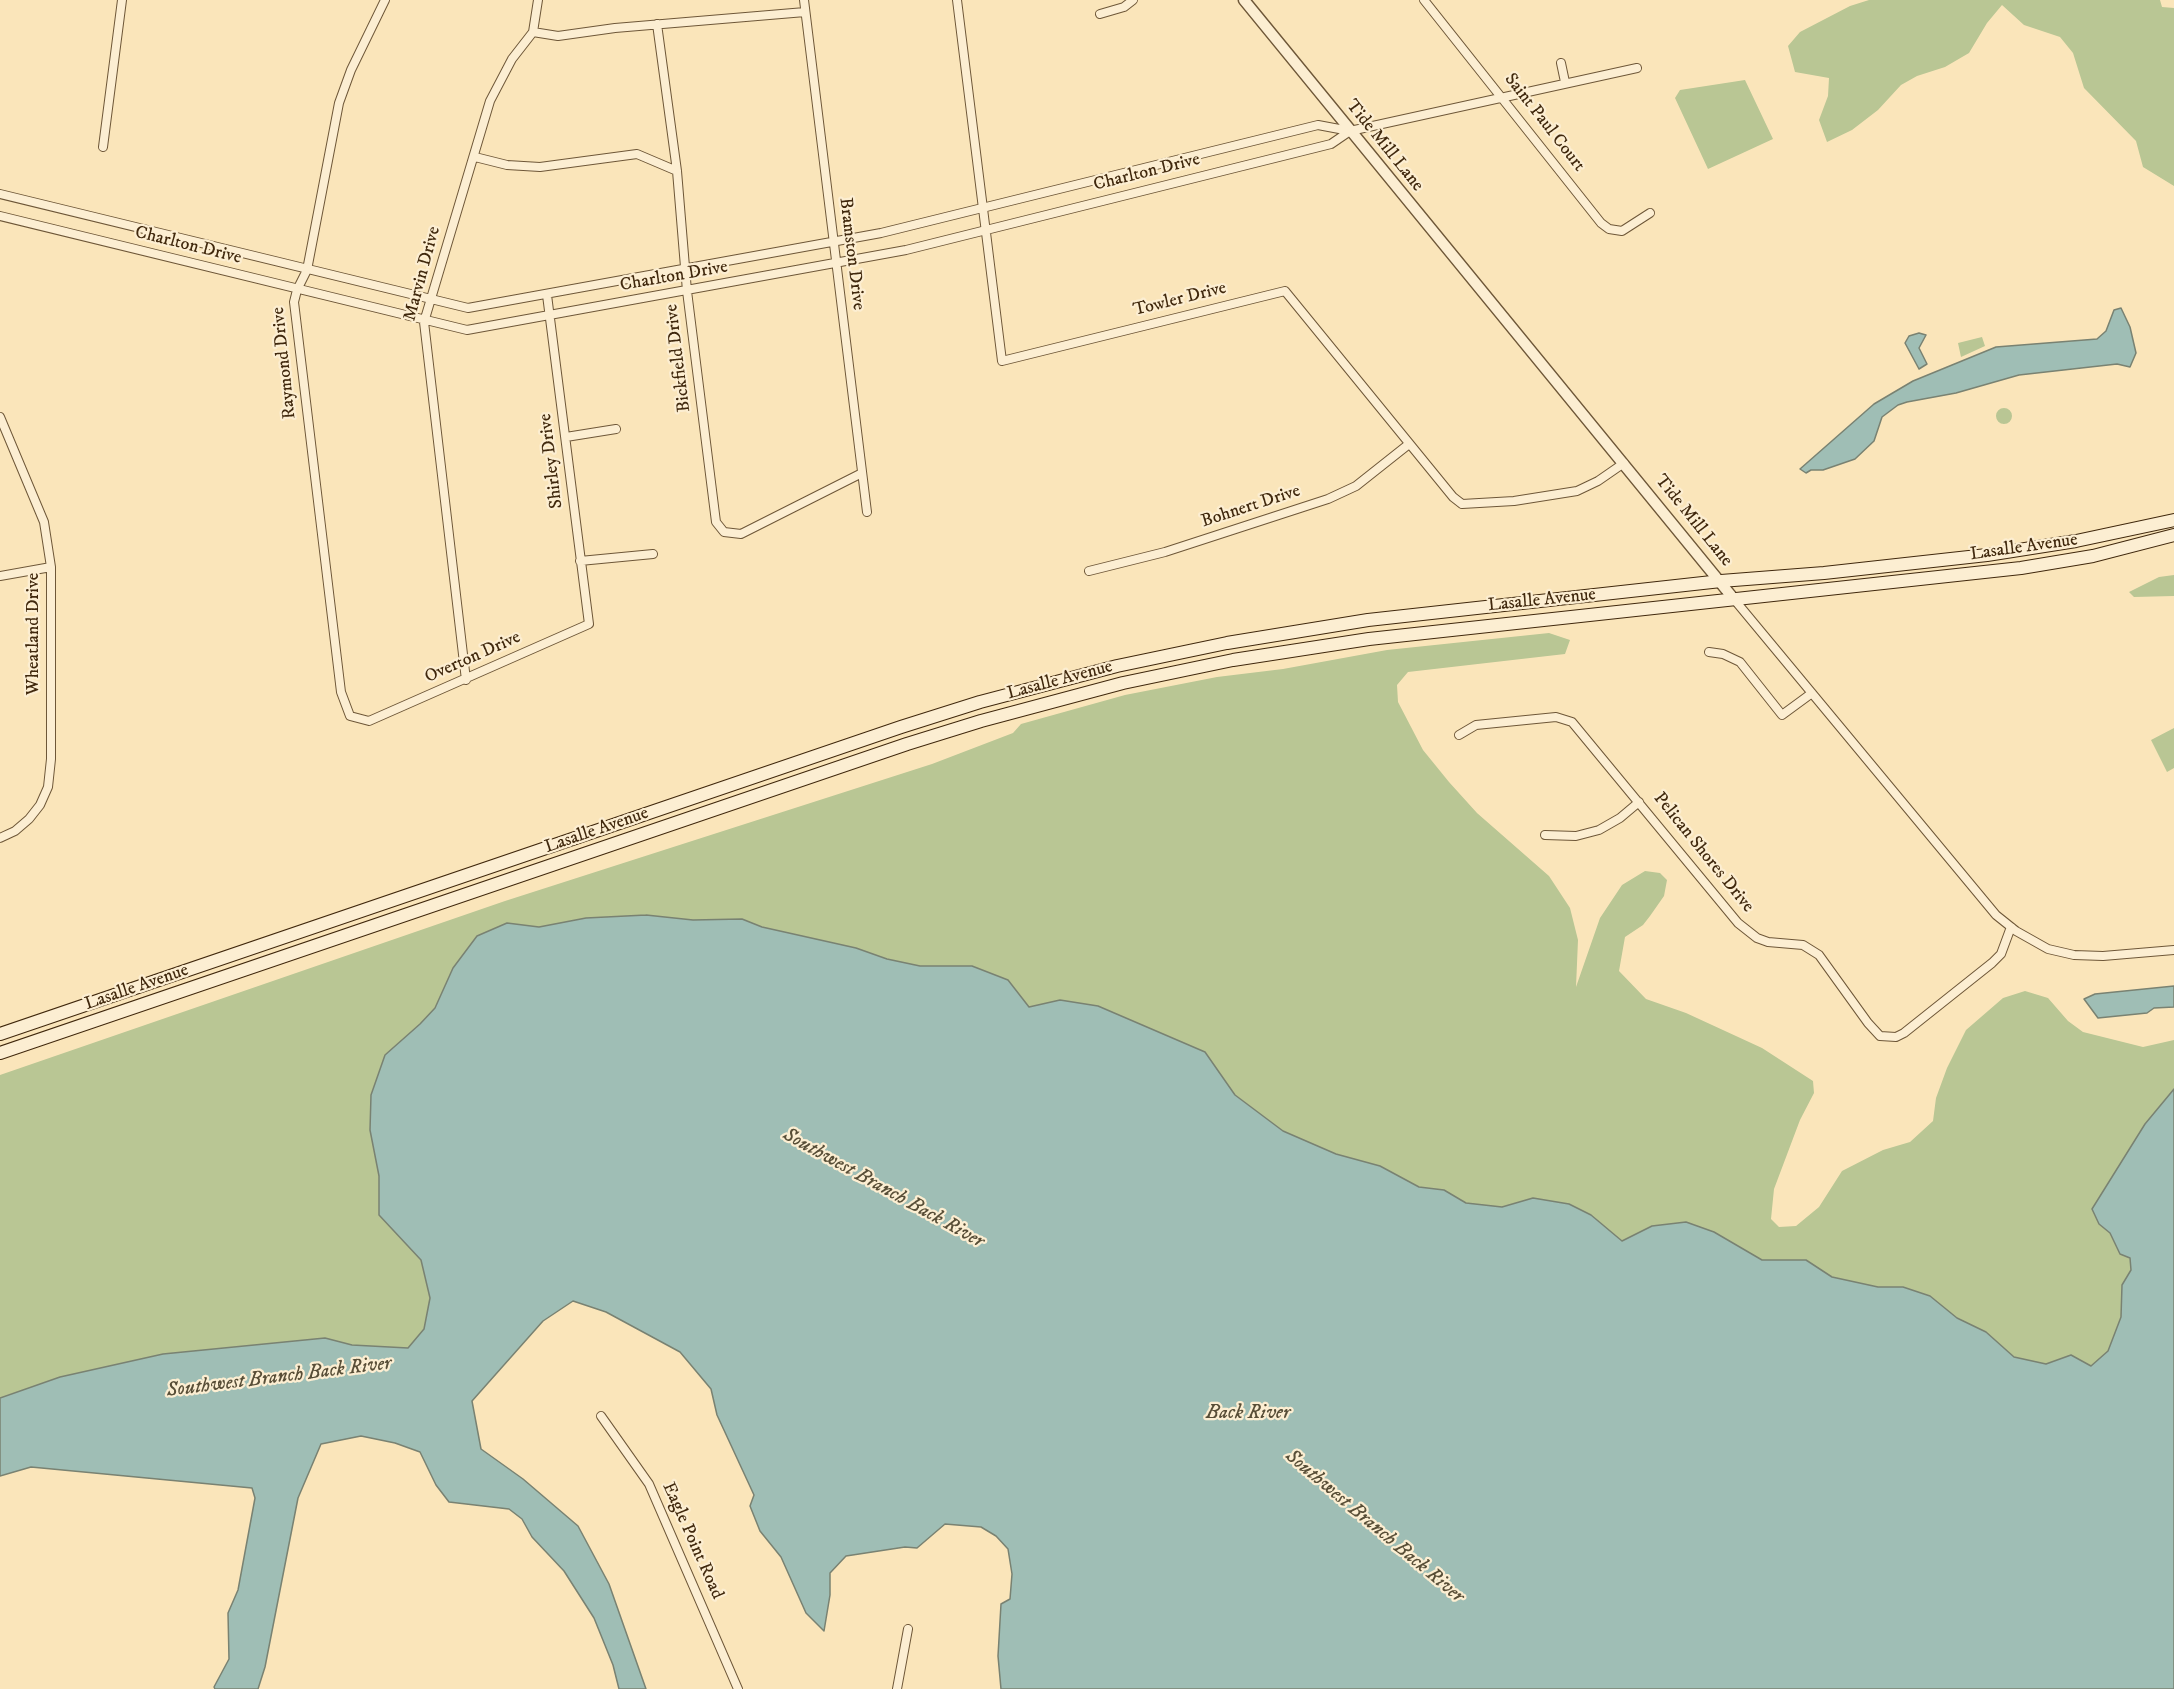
<!DOCTYPE html>
<html>
<head>
<meta charset="utf-8">
<style>
  body { margin:0 }
  canvas { display:block; background:#fae5ba }
</style>
</head>
<body>
<canvas width="2174" height="1689"></canvas>
<script>
const ctx = document.querySelector('canvas').getContext('2d');
ctx.lineJoin = 'round';
function fillPath(path, color) {
  ctx.fillStyle = color;
  ctx.fill(path, 'evenodd');
}
function shape(rows) {
  const path = new Path2D();
  for (const r of rows) {
    if (r.length === 3) {
      path.moveTo(r[0] + r[2], r[1]);
      path.arc(r[0], r[1], r[2], 0, 2 * Math.PI);
      continue;
    }
    path.moveTo(r[0], r[1]);
    for (let i = 2; i < r.length; i += 2) path.lineTo(r[i], r[i + 1]);
  }
  return path;
}
function strokePath(path, color, width, dash) {
  ctx.strokeStyle = color;
  ctx.lineWidth = width;
  ctx.lineCap = dash ? 'butt' : 'round';
  ctx.setLineDash(dash || []);
  ctx.stroke(path);
}
function drawText(font, color, halo, rows, align = 'center') {
  ctx.font = font + ' "IM FELL DW Pica",serif';
  ctx.lineWidth = 4.5;
  ctx.setLineDash([]);
  ctx.textBaseline = 'middle';
  ctx.strokeStyle = halo;
  ctx.fillStyle = color;
  for (const [text, x, y, turn = 0] of rows) {
    ctx.save();
    ctx.translate(x, y);
    ctx.rotate((+turn || 0) * Math.PI / 180);
    ctx.textAlign = isNaN(turn) ? turn : align;
    if (halo) ctx.strokeText(text, 0, 0);
    ctx.fillText(text, 0, 0);
    ctx.restore();
  }
}
const green = shape([
  [1869,0,2160,0,2162,7,2174,8,2174,186,2143,167,2136,141,2084,88,2073,53,2060,37,2024,25,2002,5,1987,23,1969,53,1945,67,1917,76,1901,85,1878,110,1852,130,1827,142,1819,120,1828,96,1829,78,1795,72,1788,46,1800,32,1850,6],
  [1745,80,1773,139,1708,169,1675,98,1680,90],
  [1982,337,1985,346,1961,357,1958,343],
  [2004,416,8],
  [2174,575,2174,596,2134,597,2129,592,2159,577],
  [1549,633,1570,640,1565,654,1408,672,1397,685,1398,702,1423,750,1449,782,1477,813,1549,876,1570,908,1578,940,1576,987,1600,918,1622,885,1645,871,1660,873,1667,880,1664,896,1650,916,1643,925,1625,937,1619,971,1646,999,1686,1013,1762,1048,1813,1081,1814,1093,1800,1120,1774,1189,1771,1219,1779,1227,1796,1226,1819,1207,1842,1171,1883,1150,1910,1142,1933,1121,1936,1098,1947,1068,1966,1030,2003,998,2025,991,2048,998,2068,1021,2083,1032,2143,1047,2174,1040,2174,1089,2145,1124,2099,1224,2110,1233,2120,1254,2130,1258,2131,1270,2122,1285,2121,1317,2108,1351,2091,1366,2071,1355,2046,1364,2014,1357,1986,1332,1957,1318,1930,1296,1903,1287,1878,1287,1832,1277,1806,1260,1762,1260,1714,1232,1652,1226,1622,1241,1591,1215,1533,1198,1502,1207,1466,1203,1444,1190,1419,1187,1380,1166,1336,1154,1283,1131,1235,1095,1205,1052,1060,1000,1029,1007,1008,980,972,966,920,966,887,959,856,948,762,927,742,919,693,920,646,915,586,918,539,927,507,923,453,968,435,1008,420,1024,385,1055,370,1130,379,1176,379,1215,421,1260,430,1298,424,1329,408,1348,352,1345,325,1338,163,1354,17,1392,0,1398,0,1075,505,901,932,764,1013,733,1021,724,1125,695,1217,677,1283,669,1387,650],
  [2174,728,2174,768,2167,772,2151,740]
]);
const water = shape([
  [2121,308,2130,327,2136,353,2130,367,2117,364,2019,375,1956,393,1907,402,1898,405,1882,417,1874,441,1855,459,1823,470,1811,470,1806,473,1800,469,1874,404,1913,381,1996,347,2097,339,2106,331,2114,310,2121,308],
  [1919,333,1926,335,1919,348,1927,364,1919,369,1905,343,1909,336,1919,333],
  [646,915,693,920,742,919,762,927,856,948,887,959,920,966,972,966,1008,980,1029,1007,1060,1000,1098,1006,1205,1052,1235,1095,1283,1131,1336,1154,1380,1166,1419,1187,1444,1190,1466,1203,1502,1207,1533,1198,1569,1204,1591,1215,1622,1241,1652,1226,1686,1222,1714,1232,1762,1260,1806,1260,1832,1277,1878,1287,1903,1287,1930,1296,1957,1318,1986,1332,2014,1357,2046,1364,2071,1355,2091,1366,2108,1351,2121,1317,2122,1285,2131,1270,2130,1258,2120,1254,2110,1233,2099,1224,2092,1209,2145,1124,2174,1089,2174,1689,1001,1689,998,1656,1001,1604,1010,1599,1012,1574,1008,1549,996,1536,981,1527,945,1524,917,1548,905,1547,846,1556,830,1573,830,1595,824,1631,806,1613,781,1557,760,1531,750,1506,754,1495,717,1415,711,1389,680,1352,606,1312,573,1301,543,1321,472,1401,481,1449,523,1479,578,1526,609,1584,646,1689,619,1689,613,1665,594,1618,564,1571,532,1537,522,1519,509,1509,449,1502,436,1485,420,1452,395,1443,361,1436,321,1444,298,1498,265,1667,258,1689,215,1689,214,1687,229,1659,228,1613,238,1590,255,1498,252,1488,31,1467,0,1476,0,1398,60,1377,163,1354,325,1338,352,1345,408,1348,424,1329,430,1298,421,1260,379,1215,379,1176,370,1130,371,1095,385,1055,420,1024,435,1008,453,968,477,936,507,923,539,927,586,918,646,915],
  [2174,986,2174,1007,2154,1008,2147,1013,2098,1018,2084,999,2095,994,2174,986]
]);
const minor = shape([
  [385,0,351,70,339,103,307,270,297,290,294,302,341,692,350,716,369,721,589,624,547,295],
  [804,0,867,512],
  [957,0,1002,361,1285,291,1453,497,1462,504,1514,501,1577,491,1598,481,1624,463],
  [1424,0,1601,223,1609,229,1622,231,1650,213],
  [1100,14,1124,7,1133,0],
  [657,24,677,171,687,291,716,522,724,532,741,534,862,473],
  [533,32,558,36,615,28,805,12],
  [1561,63,1565,82],
  [103,147,122,0],
  [475,157,507,165,540,167,637,154,677,171],
  [0,194,468,308,881,233,1318,125,1350,131],
  [0,216,467,330,906,250,1331,144,1350,131,1637,68],
  [0,417,44,522,51,567,51,759,48,787,40,805,29,819,15,831,0,838],
  [566,437,616,429],
  [580,561,653,554],
  [1089,571,1165,552,1328,499,1356,486,1409,444],
  [0,576,51,567],
  [1733,598,1996,915,2016,931,2048,949,2074,955,2103,956,2174,950],
  [1709,652,1723,654,1740,662,1782,715,1812,693],
  [466,680,424,322,490,101,512,59,533,32,538,0],
  [1459,735,1476,725,1556,717,1572,722,1738,923,1757,938,1768,942,1803,945,1819,955,1868,1023,1880,1036,1896,1037,1904,1033,1992,963,2001,954,2011,927],
  [1545,835,1576,836,1599,830,1620,818,1639,802],
  [601,1416,649,1484,738,1689],
  [897,1689,908,1629]
]);
const tertiary = shape([
  [1244,0,1733,598]
]);
const secondary = shape([
  [0,1034,901,727,980,702,1117,666,1227,643,1368,620,1721,581,1824,573,1987,555,2076,541,2174,520],
  [0,1053,907,744,981,721,1123,683,1233,660,1369,639,2021,568,2093,556,2174,535]
]);
const streetNames = [
  ["Saint Paul Court",1544,123,52],
  ["Tide Mill Lane",1384,146,51],
  ["Charlton Drive",1147,173,-14],
  ["Charlton Drive",188,246,14],
  ["Bramston Drive",851,254,83],
  ["Marvin Drive",423,274,-75],
  ["Charlton Drive",674,277,-10],
  ["Towler Drive",1180,300,-14],
  ["Bickfield Drive",679,358,-97],
  ["Raymond Drive",285,363,-96],
  ["Shirley Drive",552,461,-97],
  ["Bohnert Drive",1251,507,-18],
  ["Tide Mill Lane",1693,521,51],
  ["Lasalle Avenue",2024,548,-8],
  ["Lasalle Avenue",1542,601,-6],
  ["Wheatland Drive",34,634,-90],
  ["Overton Drive",473,658,-24],
  ["Lasalle Avenue",1060,681,-15],
  ["Lasalle Avenue",597,831,-19],
  ["Pelican Shores Drive",1703,853,51],
  ["Lasalle Avenue",137,988,-19],
  ["Eagle Point Road",692,1541,66]
];
const waterNames = [
  ["Southwest Branch Back River",883,1189,29],
  ["Southwest Branch Back River",279,1378,-7],
  ["Back River",1248,1414],
  ["Southwest Branch Back River",1374,1527,40]
];
fillPath(green, '#b9c694');
fillPath(water, '#9fbeb5');
strokePath(water, '#798272', 1.5);
strokePath(minor, '#6e5738', 10);
strokePath(tertiary, '#6e5738', 13);
strokePath(secondary, '#40280d', 14);
strokePath(minor, '#fceed2', 8);
strokePath(tertiary, '#fceed2', 10);
strokePath(secondary, '#fceed2', 12);
drawText('18px', '#40280d', '#fceed2', streetNames);
drawText('italic 20px', '#584e37', '#fceed2', waterNames);
</script>
</body>
</html>
